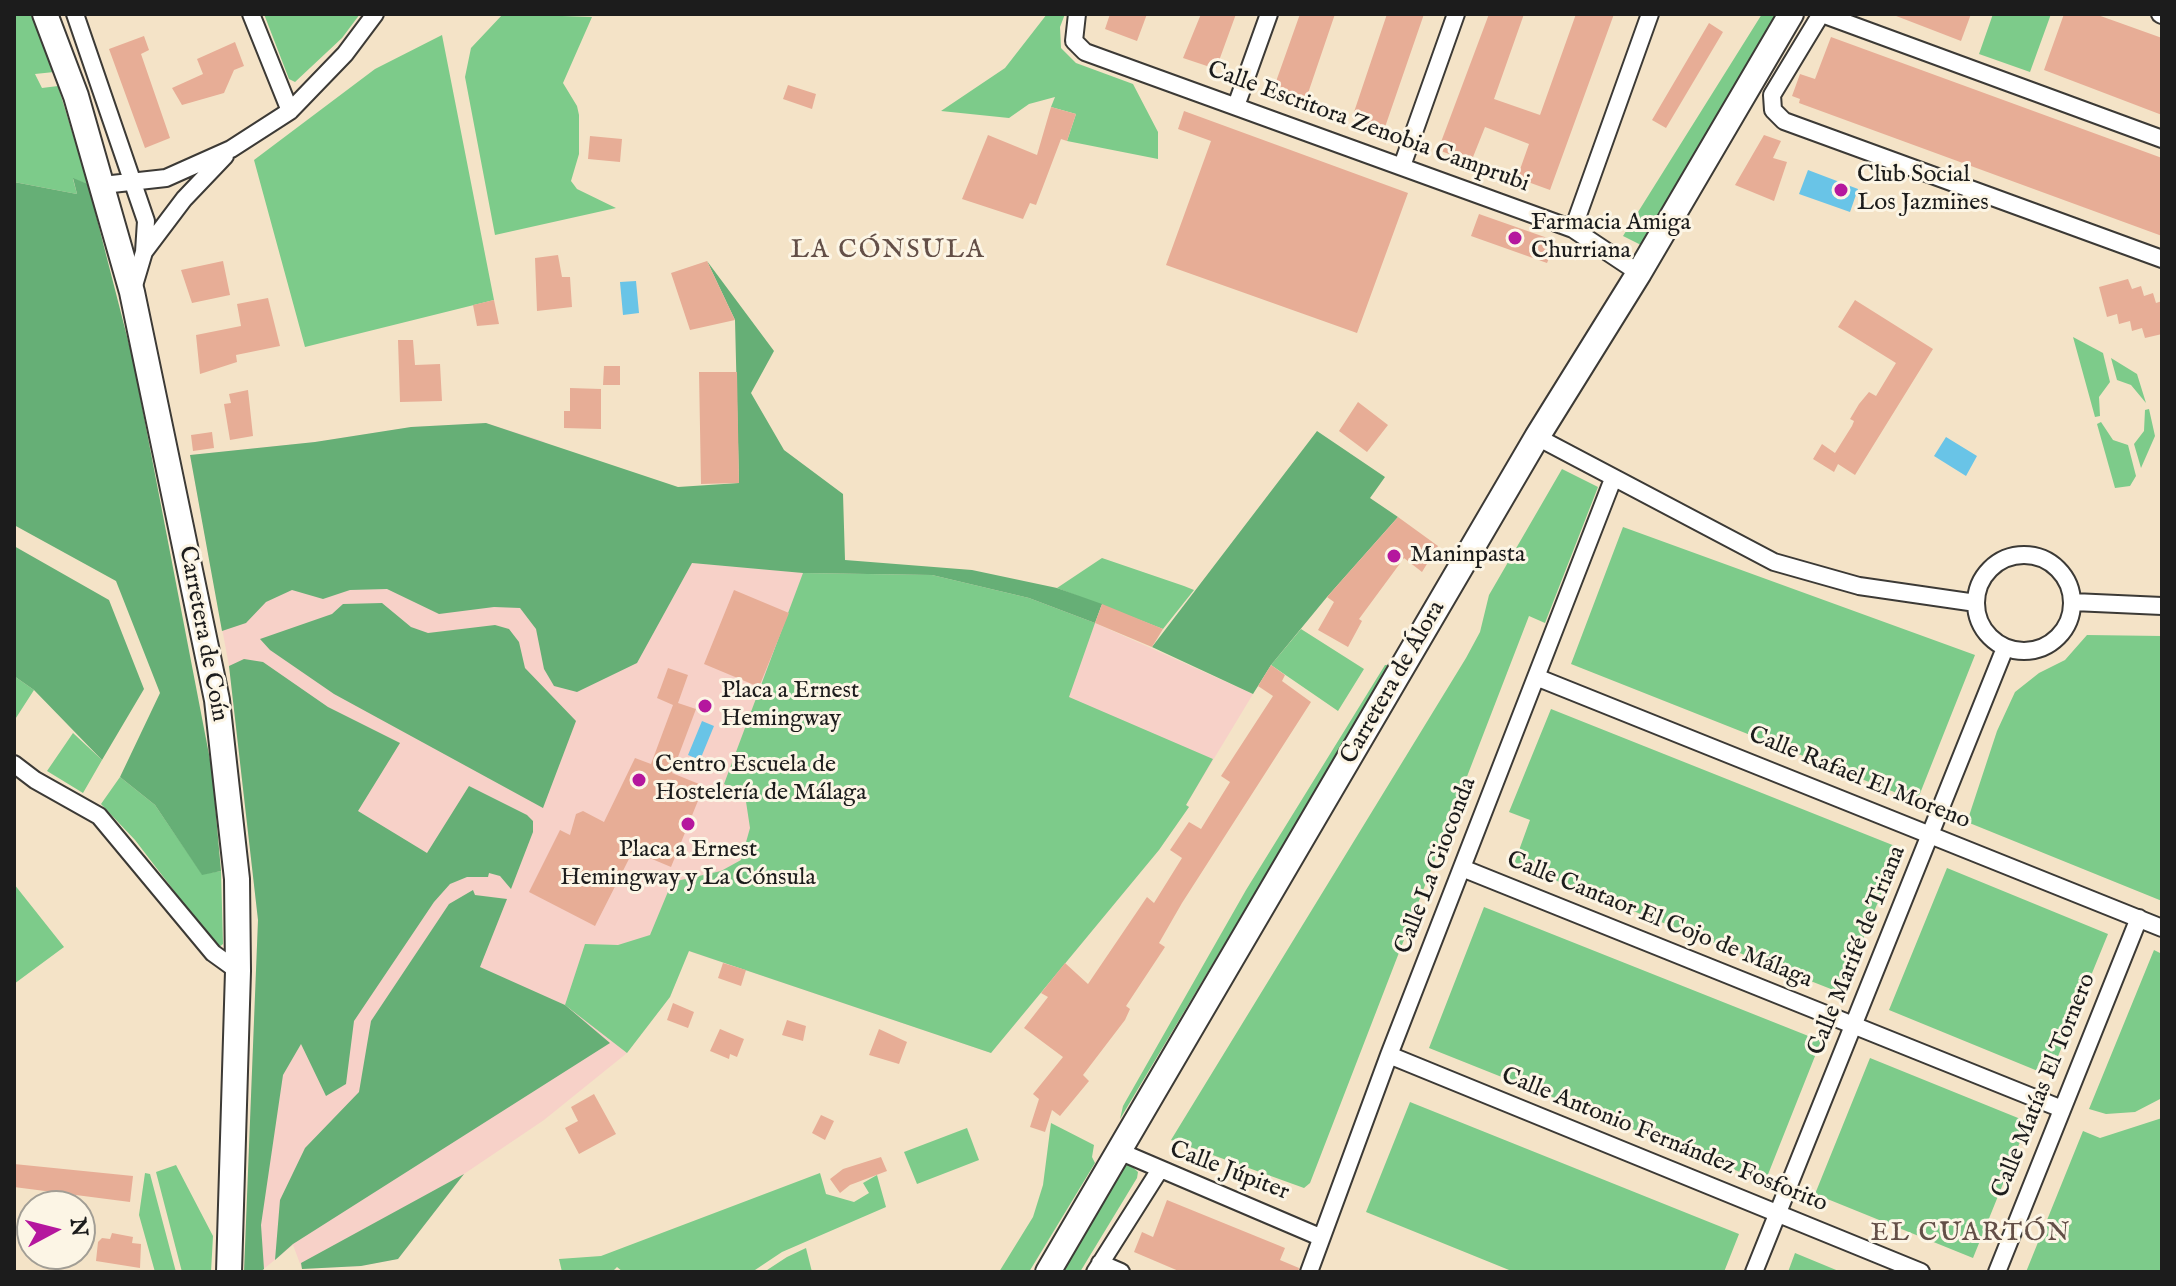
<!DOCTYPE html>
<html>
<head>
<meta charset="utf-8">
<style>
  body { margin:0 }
  #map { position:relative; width:2176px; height:1286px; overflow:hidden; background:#f4e3c7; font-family:"IM FELL English",serif }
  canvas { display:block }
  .frame { position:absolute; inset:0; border:16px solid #1c1c1c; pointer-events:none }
  .north { position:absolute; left:16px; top:1190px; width:80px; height:80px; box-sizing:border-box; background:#fcf5e5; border:2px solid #a29e95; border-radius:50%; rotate:83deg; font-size:22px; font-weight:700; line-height:32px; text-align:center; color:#1c1c1c }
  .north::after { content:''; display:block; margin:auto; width:28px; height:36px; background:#b5179e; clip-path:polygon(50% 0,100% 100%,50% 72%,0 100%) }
</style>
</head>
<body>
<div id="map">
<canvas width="2176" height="1286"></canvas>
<div class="frame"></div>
<div class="north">N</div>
</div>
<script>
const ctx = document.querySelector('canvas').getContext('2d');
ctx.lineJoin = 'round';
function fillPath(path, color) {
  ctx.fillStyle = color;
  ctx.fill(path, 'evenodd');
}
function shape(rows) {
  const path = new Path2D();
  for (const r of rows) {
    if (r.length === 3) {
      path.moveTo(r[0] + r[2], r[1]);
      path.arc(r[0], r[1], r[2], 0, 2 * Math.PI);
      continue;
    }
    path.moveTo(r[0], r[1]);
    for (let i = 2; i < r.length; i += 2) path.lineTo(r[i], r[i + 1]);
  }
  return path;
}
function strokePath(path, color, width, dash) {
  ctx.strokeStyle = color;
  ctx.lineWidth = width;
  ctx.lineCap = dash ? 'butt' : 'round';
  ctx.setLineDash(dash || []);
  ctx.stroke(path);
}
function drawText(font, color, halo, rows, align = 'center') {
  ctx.font = font + ' "IM FELL English",serif';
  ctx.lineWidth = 6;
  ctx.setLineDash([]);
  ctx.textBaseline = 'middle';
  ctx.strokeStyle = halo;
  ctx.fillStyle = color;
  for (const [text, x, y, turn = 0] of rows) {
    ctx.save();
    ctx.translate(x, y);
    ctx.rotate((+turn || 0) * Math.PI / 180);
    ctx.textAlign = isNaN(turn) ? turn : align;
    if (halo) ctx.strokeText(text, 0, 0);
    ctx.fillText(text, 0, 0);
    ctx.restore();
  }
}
const built = shape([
  [486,423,543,441,692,563,821,574,1029,598,1095,623,1253,694,1186,805,1189,807,1159,850,991,1053,688,951,670,997,627,1053,544,1120,464,1174,398,1259,361,1266,302,1269,293,1245,260,1272,244,1272,258,920,229,666,190,455,315,442,411,427]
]);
const green = shape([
  [14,14,31,14,54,72,35,74,42,88,58,86,88,184,73,179,77,194,14,182],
  [264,14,360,14,342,38,295,82,289,79],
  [503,14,592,17,563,83,577,106,579,115,579,154,571,181,577,189,616,208,495,235,465,77,471,48],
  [1047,14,1065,14,1060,27,1061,48,1076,63,1133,84,1158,132,1158,159,1067,141,1076,114,1051,107,1055,97,1029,104,1009,118,941,111,1005,68],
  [1762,14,1776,14,1641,245,1623,236],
  [1993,14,2051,14,2030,72,1979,54],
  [442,35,494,300,305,347,254,160,375,69],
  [2073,337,2103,353,2110,382,2099,397,2100,416,2095,417],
  [2111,358,2137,374,2146,403,2131,385,2117,380],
  [2149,409,2155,436,2141,468,2134,444,2144,431,2145,410],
  [2101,422,2113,440,2128,445,2136,476,2130,486,2115,488,2097,424],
  [1562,469,1598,487,1545,623,1529,616,1310,1183,1304,1188,1171,1140,1466,658,1480,632,1489,595],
  [1623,527,1975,655,1917,801,1571,664],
  [1102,558,1184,586,1194,590,1163,629,1057,588],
  [803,573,932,575,1029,598,1095,623,1069,697,1213,759,1186,805,1189,807,1159,850,991,1053,689,951,670,997,627,1053,565,1005,585,944,618,945,650,935,672,882,721,871,741,860,750,828,745,795,724,784],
  [1301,629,1364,669,1338,711,1271,665],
  [2087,635,2162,636,2162,901,1967,822,1997,731,2015,692,2039,673,2065,660],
  [1385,665,1391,665,1120,1119,1123,1106,1246,890],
  [14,676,34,690,14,721],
  [1551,709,1900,848,1841,993,1514,864,1530,820,1509,812],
  [73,733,102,760,83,793,47,771],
  [120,777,155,805,202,874,221,871,223,944,218,948,135,840,101,804],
  [1947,868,2108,934,2050,1076,1889,1010],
  [14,884,64,947,14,984],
  [1484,907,1821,1041,1765,1182,1429,1048],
  [2154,950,2162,954,2162,1098,2135,1112,2106,1114,2089,1109],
  [1870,1058,2028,1122,1973,1258,1815,1194],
  [1410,1102,1739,1234,1724,1272,1514,1272,1366,1212],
  [2162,1118,2162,1272,2026,1272,2083,1131,2100,1138],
  [1051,1123,1094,1145,1092,1157,1095,1163,1029,1272,999,1272,1033,1217,1043,1185],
  [967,1128,979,1160,917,1184,904,1152],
  [1129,1164,1138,1172,1137,1178,1080,1272,1060,1272,1122,1167],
  [176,1165,213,1236,211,1272,182,1272,156,1172],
  [145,1173,150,1174,176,1272,155,1272,139,1215],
  [820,1173,826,1194,854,1202,869,1193,863,1183,877,1175,886,1207,782,1252,752,1272,623,1272,617,1267,612,1272,562,1272,559,1259,601,1256],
  [806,1248,812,1272,764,1272,787,1257],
  [1795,1253,1841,1272,1788,1272]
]);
const forest = shape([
  [73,178,88,184,133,360,212,770,221,871,202,875,155,805,120,777,160,693,116,581,14,525,14,182,77,194],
  [707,261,774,351,751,393,784,450,843,494,845,560,972,570,1057,588,1102,604,1095,623,1029,598,932,575,803,573,692,563,637,663,577,692,554,686,544,669,536,629,520,608,494,607,439,614,387,589,350,590,323,599,292,590,266,602,246,623,222,631,190,455,315,442,411,427,486,423,678,487,739,483,735,320],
  [1317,431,1385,477,1370,498,1398,517,1327,597,1271,665,1253,694,1152,647],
  [14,546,109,600,144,689,102,760,34,690,14,676],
  [382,603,411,627,428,633,495,625,509,629,519,642,525,668,576,721,543,808,334,694,270,650,260,639,332,614,343,604],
  [244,659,263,662,328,707,400,743,358,811,427,853,469,786,527,815,533,821,533,832,511,889,500,876,489,873,488,877,467,877,450,884,434,902,354,1021,346,1084,326,1096,301,1044,283,1075,261,1225,264,1269,260,1272,244,1272,258,920,229,666],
  [473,890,475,895,507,899,480,967,565,1005,610,1043,293,1244,275,1260,280,1200,305,1148,359,1092,371,1021,449,904],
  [464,1174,398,1259,361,1266,302,1269,301,1263]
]);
const water = shape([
  [1808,170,1858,189,1850,212,1799,194],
  [636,281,639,313,623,315,620,282],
  [1946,437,1977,456,1966,476,1934,456],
  [702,721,714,726,700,760,688,755]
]);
const building = shape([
  [1110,14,1147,14,1137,41,1105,29],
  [1201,14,1236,14,1216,69,1183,58],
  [1300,14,1335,14,1305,102,1273,90],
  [1387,14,1424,14,1384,130,1352,118],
  [1489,14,1524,14,1494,99,1540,115,1576,14,1614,14,1550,190,1517,178,1529,144,1485,127,1471,162,1438,150],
  [1891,14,1971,14,1961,41],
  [2064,14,2095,14,2162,38,2162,115,2044,70],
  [1709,23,1723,32,1666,128,1652,120],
  [144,36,149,50,141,54,170,138,145,148,109,49],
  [1831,37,2162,158,2162,236,1799,103,1800,99,1792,96,1800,74,1815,79],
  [235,42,244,66,234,70,224,93,182,105,172,88,203,74,197,59],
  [788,85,816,94,812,109,783,99],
  [1051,107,1076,114,1067,141,1061,139,1036,205,1030,203,1023,219,962,199,988,135,1037,155],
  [1184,111,1408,193,1357,333,1166,265,1211,141,1178,129],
  [1764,135,1781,141,1773,158,1787,162,1774,201,1735,185],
  [590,136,622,139,620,162,588,159],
  [1479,214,1556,241,1547,263,1471,236],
  [558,255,562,277,570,277,572,307,537,311,535,258],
  [223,261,230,295,192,303,181,270],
  [707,261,735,320,690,330,671,273],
  [2128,279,2132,289,2141,286,2144,296,2153,293,2156,303,2162,301,2162,334,2145,338,2142,328,2132,331,2130,321,2119,324,2117,314,2107,317,2099,287],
  [268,298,280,346,236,355,237,362,200,374,196,335,241,326,237,304],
  [494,300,499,324,477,326,473,305],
  [1855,300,1933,349,1855,475,1838,464,1834,472,1813,459,1822,444,1835,453,1852,426,1854,421,1850,419,1859,404,1869,392,1876,396,1896,363,1838,327],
  [398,340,413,340,415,365,440,364,442,401,400,402],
  [604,366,620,366,620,385,603,385],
  [699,372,737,372,739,483,701,484],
  [570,388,601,389,601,429,564,428,564,411,570,411],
  [248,390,253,436,230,440,224,404,231,403,229,394],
  [1358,402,1388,425,1367,452,1339,431],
  [212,432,214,448,193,451,191,435],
  [1398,517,1438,546,1422,572,1404,558,1359,619,1362,621,1348,647,1318,630,1334,602,1327,597],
  [734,590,789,613,759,687,704,664],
  [1102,604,1163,629,1152,647,1095,623],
  [1271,665,1285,675,1282,681,1311,702,1182,903,1159,943,1165,947,1126,1006,1130,1009,1125,1020,1083,1075,1089,1081,1060,1116,1052,1110,1045,1132,1030,1127,1039,1099,1033,1094,1063,1057,1024,1028,1048,997,1041,993,1065,963,1088,984,1147,897,1154,903,1182,858,1170,850,1189,822,1201,829,1230,782,1221,776,1273,696,1258,686],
  [668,668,688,675,678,703,696,709,672,773,704,786,671,867,633,851,595,926,529,892,560,830,570,835,576,814,583,811,604,822,635,758,651,764,673,705,657,698],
  [723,963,746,970,741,986,718,978],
  [673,1003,694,1012,688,1028,667,1020],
  [787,1020,806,1026,803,1041,782,1035],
  [720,1029,744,1039,737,1057,730,1054,729,1059,710,1051],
  [879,1029,907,1042,899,1064,869,1055],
  [594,1094,616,1134,579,1154,565,1128,578,1121,571,1107],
  [821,1115,834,1121,825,1140,812,1133],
  [881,1157,887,1171,850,1185,840,1193,830,1179,843,1169],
  [14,1164,133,1176,130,1202,14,1187],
  [1167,1200,1285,1248,1280,1260,1299,1268,1298,1272,1181,1272,1134,1252,1142,1232,1153,1237],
  [112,1233,133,1237,132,1243,141,1244,140,1268,96,1261,98,1242,102,1238,110,1239]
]);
const street = shape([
  [75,14,146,221,144,252],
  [251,14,290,111],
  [1077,14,1074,41,1085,52,1573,229,1639,273],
  [1821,14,1772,95,1773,110,1784,121,2162,259],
  [1822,14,2162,139],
  [2160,14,2162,15],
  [1236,106,1269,14],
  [1402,166,1456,14],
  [103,185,166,178,231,149,290,111,345,54,375,14],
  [1573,229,1650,14],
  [133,289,144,252,184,199,225,156],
  [1537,437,1774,562,1859,586,1976,603],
  [2024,603,48],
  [2073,602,2162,606],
  [1536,677,2162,928],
  [14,764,35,780,99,816,213,953,238,971],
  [1462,868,2062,1109],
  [1389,1055,1921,1272],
  [1121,1152,1320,1237],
  [1100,1263,1121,1272],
  [1095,1272,1159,1171],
  [1309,1272,1389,1055,1613,479],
  [1754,1272,2005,648],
  [1997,1272,2139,918]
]);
const secondary = shape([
  [45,14,76,96,132,292,217,700,237,879,238,971,229,1272],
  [1048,1272,1537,437,1639,273,1791,14]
]);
const markers = [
  [1841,190,8,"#b5179e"],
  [1515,238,8,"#b5179e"],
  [1394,556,8,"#b5179e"],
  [705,706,8,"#b5179e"],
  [639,780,8,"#b5179e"],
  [688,824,8,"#b5179e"]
];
const streetNames = [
  ["Calle Escritora Zenobia Camprubi",1368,128,20],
  ["Carretera de Coín",202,634,79],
  ["Carretera de Álora",1394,683,-60],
  ["Calle Rafael El Moreno",1859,779,22],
  ["Calle La Gioconda",1437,866,-69],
  ["Calle Cantaor El Cojo de Málaga",1659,921,22],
  ["Calle Marifé de Triana",1858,951,-68],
  ["Calle Matías El Tornero",2045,1086,-68],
  ["Calle Antonio Fernández Fosforito",1664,1141,22],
  ["Calle Júpiter",1229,1172,21]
];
const poiNames = [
  ["Club Social",1857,176],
  ["Los Jazmines",1857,204],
  ["Farmacia Amiga",1531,224],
  ["Churriana",1531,252],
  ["Maninpasta",1410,556],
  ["Placa a Ernest",721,692],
  ["Hemingway",721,720],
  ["Centro Escuela de",655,766],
  ["Hostelería de Málaga",655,794],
  ["Placa a Ernest",688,851,"center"],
  ["Hemingway y La Cónsula",688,879,"center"]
];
const neighbourhoodNames = [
  ["LA CÓNSULA",888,252],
  ["EL CUARTÓN",1971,1235]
];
fillPath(built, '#f7d1c8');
fillPath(green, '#7dcb8a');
fillPath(forest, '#66af76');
fillPath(water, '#69c4e7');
fillPath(building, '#e7ad96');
strokePath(street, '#3c3a36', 20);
strokePath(secondary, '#3c3a36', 28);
strokePath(street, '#fff', 16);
strokePath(secondary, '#fff', 24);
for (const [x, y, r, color] of markers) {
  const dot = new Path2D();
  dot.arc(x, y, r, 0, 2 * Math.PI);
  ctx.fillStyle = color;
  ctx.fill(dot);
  strokePath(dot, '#fcf5e5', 3);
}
drawText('24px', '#1c1c1c', '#fcf5e5', streetNames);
drawText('24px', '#1c1c1c', '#fcf5e5', poiNames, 'left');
ctx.letterSpacing = '2px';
drawText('26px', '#634f47', '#fcf5e5', neighbourhoodNames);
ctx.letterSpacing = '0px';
</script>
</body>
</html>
